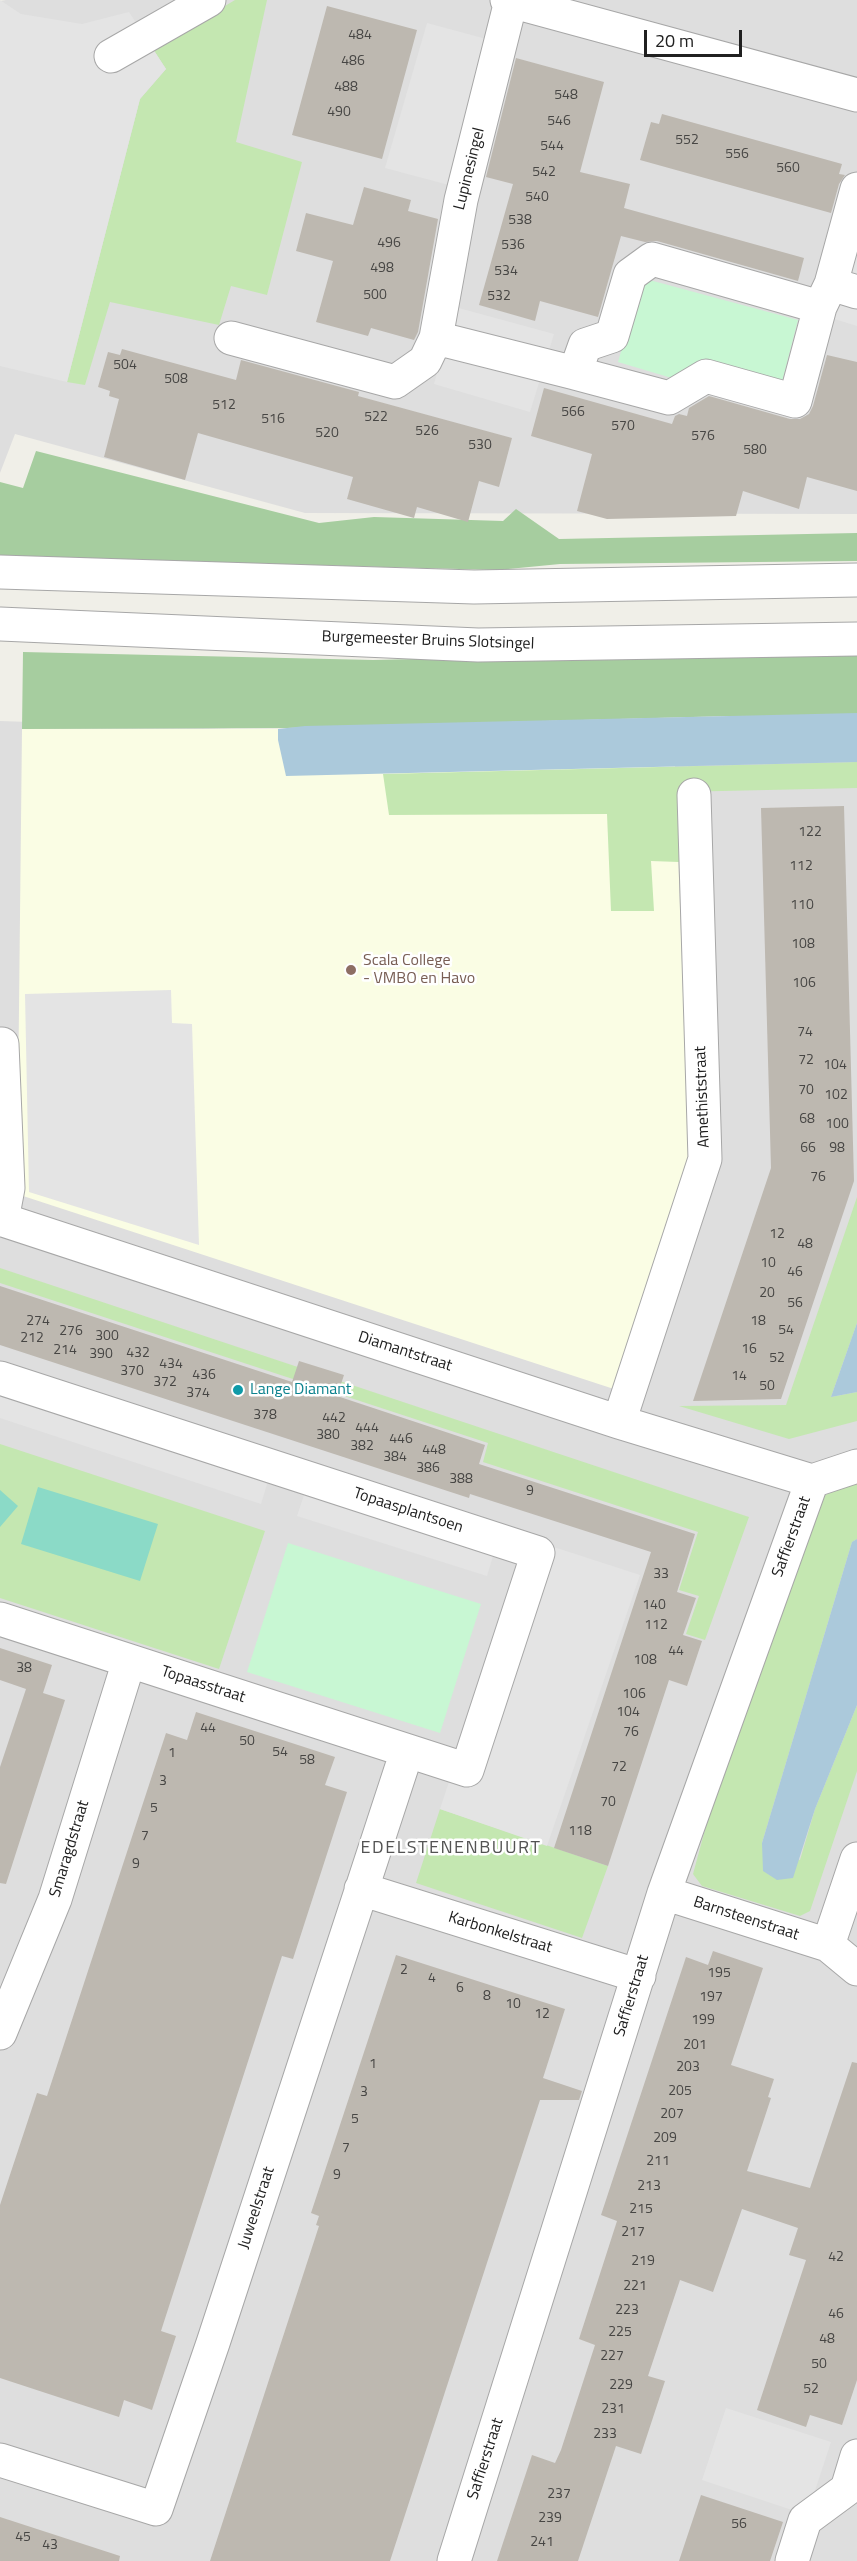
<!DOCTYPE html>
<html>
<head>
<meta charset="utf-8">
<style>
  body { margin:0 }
  #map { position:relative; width:857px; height:2561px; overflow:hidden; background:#f0efe8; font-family:"Titillium Web",sans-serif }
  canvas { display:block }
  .scale { position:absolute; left:644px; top:30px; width:98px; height:27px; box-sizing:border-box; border:3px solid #202020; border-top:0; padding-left:8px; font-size:18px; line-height:21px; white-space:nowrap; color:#202020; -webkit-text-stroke:4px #fff; paint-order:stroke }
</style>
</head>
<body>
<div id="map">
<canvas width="857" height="2561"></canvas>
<div class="scale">20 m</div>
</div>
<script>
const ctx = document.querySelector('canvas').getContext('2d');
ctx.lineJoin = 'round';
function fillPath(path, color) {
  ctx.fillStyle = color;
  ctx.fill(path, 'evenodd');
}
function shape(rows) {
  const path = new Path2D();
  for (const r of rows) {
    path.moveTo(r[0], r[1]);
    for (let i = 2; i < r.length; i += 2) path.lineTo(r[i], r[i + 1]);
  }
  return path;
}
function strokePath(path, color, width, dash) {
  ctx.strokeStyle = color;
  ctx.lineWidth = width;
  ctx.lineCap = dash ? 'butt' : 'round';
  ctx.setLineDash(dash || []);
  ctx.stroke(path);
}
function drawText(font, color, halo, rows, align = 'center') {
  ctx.font = font + ' "Titillium Web",sans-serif';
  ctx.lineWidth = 5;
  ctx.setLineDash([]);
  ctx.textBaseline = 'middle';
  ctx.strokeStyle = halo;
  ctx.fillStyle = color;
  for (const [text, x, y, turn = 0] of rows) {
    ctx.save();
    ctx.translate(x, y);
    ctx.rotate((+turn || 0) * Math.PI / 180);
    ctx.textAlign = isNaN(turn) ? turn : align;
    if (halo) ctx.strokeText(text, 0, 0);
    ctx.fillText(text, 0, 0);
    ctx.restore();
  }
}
const residential = shape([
  [6,0,857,0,857,514,305,513,15,434,0,473,0,1],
  [0,721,671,744,857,734,857,2561,0,2561]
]);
const education = shape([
  [22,729,278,729,278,740,675,766,689,1165,620,1391,17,1194]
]);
const grass = shape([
  [235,0,267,0,236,142,302,162,267,295,231,286,219,325,110,302,85,385,67,382,140,99,166,69,153,49],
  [857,762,857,788,677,792,679,862,651,861,654,911,611,911,607,814,389,815,383,774],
  [857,1197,857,1323,831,1397,857,1392,857,1421,789,1439,679,1406,786,1405],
  [0,1268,749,1517,705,1640,686,1634,699,1596,679,1590,698,1532,483,1462,488,1443,0,1283],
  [0,1444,265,1531,219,1669,0,1598],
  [852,1484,857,1484,857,1539,852,1542,762,1843,800,1860,815,1809,857,1705,857,1771,810,1911,800,1916,702,1886,693,1874,706,1826,813,1500],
  [440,1809,608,1866,582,1938,416,1883]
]);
const forest = shape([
  [36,451,319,523,374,517,503,521,516,509,559,539,857,533,857,561,560,564,498,570,0,557,0,482,23,488],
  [857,649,857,717,730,716,287,728,22,729,23,652,373,660]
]);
const park = shape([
  [642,278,798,320,781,386,675,379,618,362],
  [288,1543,481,1604,440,1733,247,1672]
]);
const pitch = shape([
  [38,1487,158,1524,140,1581,21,1544],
  [0,1490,18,1506,0,1527]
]);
const parking = shape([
  [0,0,21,14,82,24,129,12,166,69,140,99,67,382,0,366],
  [427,23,490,40,449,185,385,168],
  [857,228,857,326,831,318],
  [455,307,554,334,530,412,434,384],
  [171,990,172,1023,192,1024,199,1245,29,1192,25,994],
  [0,1394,268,1481,261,1504,0,1418],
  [304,1495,493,1556,487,1576,297,1516],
  [529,1539,640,1575,547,1846,440,1809],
  [726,2408,831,2442,807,2515,702,2480]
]);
const water = shape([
  [857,713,857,762,286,776,278,740,278,729,305,726],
  [857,1323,857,1392,831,1397],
  [857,1539,857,1705,815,1809,793,1878,777,1880,763,1871,762,1843,852,1542]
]);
const building = shape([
  [327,6,417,30,382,159,292,135],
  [516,58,604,82,580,172,630,184,624,208,804,258,798,281,657,241,645,242,621,236,598,317,540,301,535,321,479,305,513,184,486,177],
  [662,114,842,164,839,174,845,175,839,184,831,213,640,160,651,122,659,124],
  [364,187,411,200,408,211,438,219,418,332,414,340,371,328,368,336,316,322,333,261,296,251,306,213,353,225],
  [122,349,236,380,241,360,359,392,358,396,512,438,499,487,479,481,468,522,417,507,414,518,347,499,353,477,198,433,185,480,104,457,119,399,109,396,110,391,98,387,108,352,120,355],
  [827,355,857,362,857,491,807,477,799,509,743,491,736,516,607,519,577,511,592,454,531,436,544,388,672,424,675,416,679,414,687,416,689,408,709,396,790,419,800,419,809,414,813,406],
  [844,806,854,1181,781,1399,693,1401,771,1168,761,808],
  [0,1286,292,1382,299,1361,344,1375,337,1396,485,1445,479,1464,695,1534,677,1592,696,1598,683,1635,702,1641,687,1686,669,1680,608,1866,554,1848,651,1552,470,1494,469,1498,0,1345],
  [0,1648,52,1665,43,1693,65,1700,6,1884,0,1883,0,1767,26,1689,0,1680],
  [196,1712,335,1757,325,1785,347,1792,293,1959,282,1956,161,2331,176,2336,152,2410,124,2400,119,2417,0,2378,0,2205,37,2093,47,2096,166,1733,187,1740],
  [713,1951,763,1968,731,2065,774,2079,768,2097,771,2098,747,2171,810,2188,852,2062,857,2063,857,2380,842,2425,810,2415,806,2427,757,2410,806,2260,789,2255,798,2228,742,2209,713,2292,680,2280,648,2376,665,2381,641,2454,616,2446,578,2561,497,2561,532,2455,555,2463,561,2450,595,2345,579,2339,617,2221,601,2215,686,1957,708,1965],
  [396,1955,565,2009,543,2078,582,2091,579,2100,540,2100,390,2561,210,2561,319,2226,316,2225,319,2216,311,2213],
  [701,2495,783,2522,770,2561,679,2561],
  [0,2517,120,2556,119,2561,0,2561]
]);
const minor = shape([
  [507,0,857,95],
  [111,56,209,0],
  [831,284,857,292],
  [820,307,652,259,630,275,612,336,585,345,575,373,669,398,706,376,795,401,820,307,831,284,857,189],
  [231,338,395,382,425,361,436,338,461,200,511,1],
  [436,338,575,373],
  [0,572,474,587,857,580],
  [0,624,478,645,857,639],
  [2,1044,8,1188,2,1220],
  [0,1219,619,1422,812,1481],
  [0,1378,538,1553,467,1770,0,1619],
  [619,1422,705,1159,694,795],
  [361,1889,639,1976],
  [664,1893,828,1945,857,1969],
  [828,1945,857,1859],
  [0,2033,55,1899,129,1661],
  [0,2460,156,2509,213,2343,407,1751],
  [454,2561,664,1893,812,1481,857,1466],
  [792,2561,805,2520,847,2489,857,2456]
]);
const markers = [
  [351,970,6,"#8d6e63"],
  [238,1390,6,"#0f9aa8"]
];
const numberNames = [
  ["484",360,36],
  ["486",353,62],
  ["488",346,88],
  ["548",566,96],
  ["490",339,113],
  ["546",559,122],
  ["552",687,141],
  ["544",552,147],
  ["556",737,155],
  ["560",788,169],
  ["542",544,173],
  ["540",537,198],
  ["538",520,221],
  ["496",389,244],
  ["536",513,246],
  ["498",382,269],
  ["534",506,272],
  ["500",375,296],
  ["532",499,297],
  ["504",125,366],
  ["508",176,380],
  ["512",224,406],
  ["566",573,413],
  ["522",376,418],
  ["516",273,420],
  ["570",623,427],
  ["526",427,432],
  ["520",327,434],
  ["576",703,437],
  ["530",480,446],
  ["580",755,451],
  ["122",810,833],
  ["112",801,867],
  ["110",802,906],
  ["108",803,945],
  ["106",804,984],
  ["74",805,1033],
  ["72",806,1061],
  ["104",835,1066],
  ["70",806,1091],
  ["102",836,1096],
  ["68",807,1120],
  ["100",837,1125],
  ["66",808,1149],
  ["98",837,1149],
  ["76",818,1178],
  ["12",777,1235],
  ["48",805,1245],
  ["10",768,1264],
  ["46",795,1273],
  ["20",767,1294],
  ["56",795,1304],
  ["274",38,1322],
  ["18",758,1322],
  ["54",786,1331],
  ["276",71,1332],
  ["300",107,1337],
  ["212",32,1339],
  ["16",749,1350],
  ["214",65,1351],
  ["432",138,1354],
  ["390",101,1355],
  ["52",777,1359],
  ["434",171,1365],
  ["370",132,1372],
  ["436",204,1376],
  ["14",739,1377],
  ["372",165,1383],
  ["50",767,1387],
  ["374",198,1394],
  ["378",265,1416],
  ["442",334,1419],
  ["444",367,1429],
  ["380",328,1436],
  ["446",401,1440],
  ["382",362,1447],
  ["448",434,1451],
  ["384",395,1458],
  ["386",428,1469],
  ["388",461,1480],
  ["9",530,1492],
  ["33",661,1575],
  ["140",654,1606],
  ["112",656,1626],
  ["44",676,1652],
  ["108",645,1661],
  ["38",24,1669],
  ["106",634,1695],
  ["104",628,1713],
  ["44",208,1729],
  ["76",631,1733],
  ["50",247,1742],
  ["54",280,1753],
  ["1",172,1754],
  ["58",307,1761],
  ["72",619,1768],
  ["3",163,1782],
  ["70",608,1803],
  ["5",154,1809],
  ["118",580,1832],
  ["7",145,1837],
  ["9",136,1865],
  ["2",404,1971],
  ["195",719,1974],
  ["4",432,1979],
  ["6",460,1989],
  ["8",487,1997],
  ["197",711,1998],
  ["10",513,2005],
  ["12",542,2015],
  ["199",703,2021],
  ["201",695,2046],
  ["1",373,2065],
  ["203",688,2068],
  ["205",680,2092],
  ["3",364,2093],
  ["207",672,2115],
  ["5",355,2120],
  ["209",665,2139],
  ["7",346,2149],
  ["211",658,2162],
  ["9",337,2176],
  ["213",649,2187],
  ["215",641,2210],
  ["217",633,2233],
  ["42",836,2258],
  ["219",643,2262],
  ["221",635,2287],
  ["223",627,2311],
  ["46",836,2315],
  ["225",620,2333],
  ["48",827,2340],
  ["227",612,2357],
  ["50",819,2365],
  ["229",621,2386],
  ["52",811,2390],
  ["231",613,2410],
  ["233",605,2435],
  ["237",559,2495],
  ["239",550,2519],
  ["56",739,2525],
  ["45",23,2538],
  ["241",542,2543],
  ["43",50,2546]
];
const streetNames = [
  ["Lupinesingel",470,169,-76],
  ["Burgemeester Bruins Slotsingel",428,641,2],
  ["Amethiststraat",703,1097,-92],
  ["Diamantstraat",405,1352,18],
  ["Topaasplantsoen",408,1511,18],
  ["Saffierstraat",792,1537,-70],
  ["Topaasstraat",203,1685,18],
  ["Smaragdstraat",70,1849,-73],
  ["Barnsteenstraat",746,1919,18],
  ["Karbonkelstraat",500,1933,17],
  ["Saffierstraat",632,1996,-73],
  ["Juweelstraat",257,2208,-72],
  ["Saffierstraat",486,2459,-72]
];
const educationNames = [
  ["Scala College",363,961],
  ["- VMBO en Havo",363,979]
];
const cultureNames = [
  ["Lange Diamant",250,1390]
];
const neighbourhoodNames = [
  ["EDELSTENENBUURT",451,1849]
];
fillPath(residential, '#dedede');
fillPath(education, '#fafde4');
fillPath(grass, '#c4e7b1');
fillPath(forest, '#a6cd9f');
fillPath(park, '#c8f7d3');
fillPath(pitch, '#8bdac7');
fillPath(parking, '#e4e4e4');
fillPath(water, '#abc9db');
fillPath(building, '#bdb8b0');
strokePath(minor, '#a7a7a7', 35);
strokePath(minor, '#fff', 33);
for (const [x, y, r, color] of markers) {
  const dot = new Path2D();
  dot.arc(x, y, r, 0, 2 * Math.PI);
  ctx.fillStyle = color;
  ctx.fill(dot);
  strokePath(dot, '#fff', 2);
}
drawText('14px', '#474644', null, numberNames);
drawText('16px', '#202020', '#fff', streetNames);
drawText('16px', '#785e54', '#fff', educationNames, 'left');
drawText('16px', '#0d838f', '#fff', cultureNames, 'left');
ctx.letterSpacing = '1.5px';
drawText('18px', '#535353', '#fff', neighbourhoodNames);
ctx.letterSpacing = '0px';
</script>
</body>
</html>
